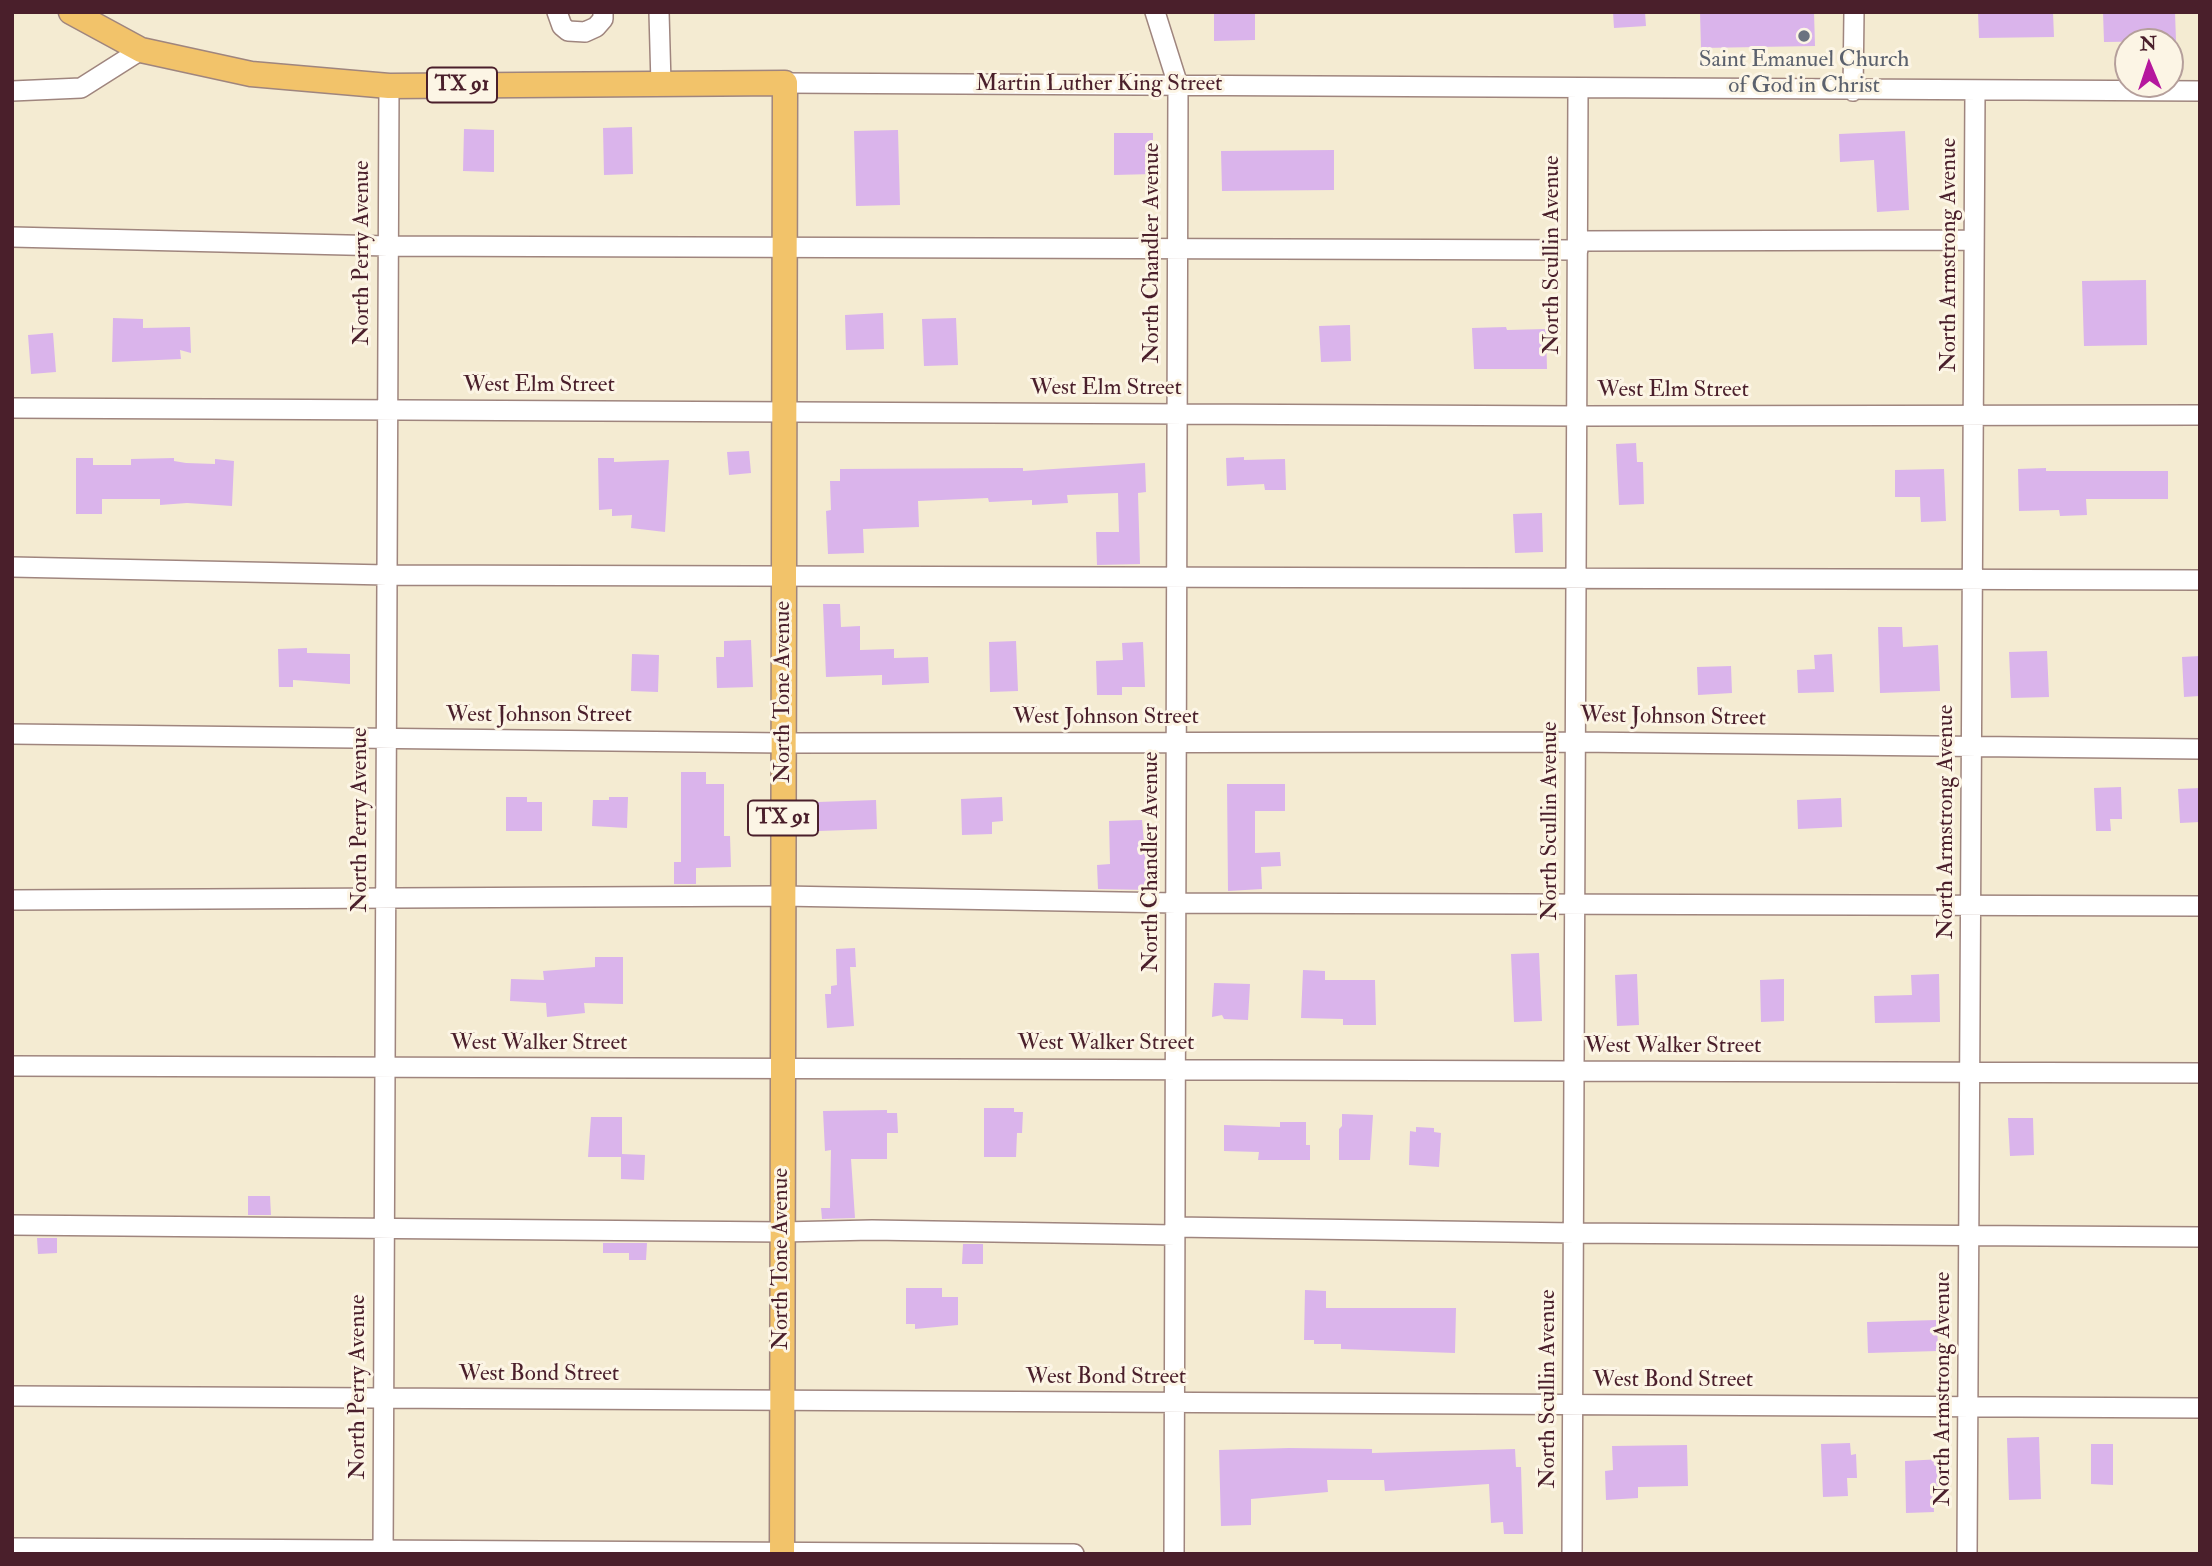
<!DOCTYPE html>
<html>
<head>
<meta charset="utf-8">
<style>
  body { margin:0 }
  #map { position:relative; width:2212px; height:1566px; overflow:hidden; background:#f4ebd2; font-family:"IM FELL Double Pica",serif }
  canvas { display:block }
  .frame { position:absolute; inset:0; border:14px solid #4a1f2b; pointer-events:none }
  .north { position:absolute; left:2114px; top:28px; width:70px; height:70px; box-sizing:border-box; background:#fcf5e5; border:2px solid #b59f9b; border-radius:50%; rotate:358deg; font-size:19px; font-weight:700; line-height:28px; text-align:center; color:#4a1f2b }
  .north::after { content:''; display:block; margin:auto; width:24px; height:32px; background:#b5179e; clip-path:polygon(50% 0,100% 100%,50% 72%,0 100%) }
</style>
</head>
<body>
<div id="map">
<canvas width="2212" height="1566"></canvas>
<div class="frame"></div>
<div class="north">N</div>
</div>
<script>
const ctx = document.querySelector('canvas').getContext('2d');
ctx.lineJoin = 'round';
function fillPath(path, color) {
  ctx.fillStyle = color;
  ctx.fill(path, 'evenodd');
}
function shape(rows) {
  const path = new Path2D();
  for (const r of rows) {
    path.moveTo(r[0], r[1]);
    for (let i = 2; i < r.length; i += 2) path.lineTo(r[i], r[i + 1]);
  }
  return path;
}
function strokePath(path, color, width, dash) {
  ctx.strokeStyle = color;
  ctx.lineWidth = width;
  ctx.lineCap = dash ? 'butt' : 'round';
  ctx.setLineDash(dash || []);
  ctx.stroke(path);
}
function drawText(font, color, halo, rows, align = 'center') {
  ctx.font = font + ' "IM FELL Double Pica",serif';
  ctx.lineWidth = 6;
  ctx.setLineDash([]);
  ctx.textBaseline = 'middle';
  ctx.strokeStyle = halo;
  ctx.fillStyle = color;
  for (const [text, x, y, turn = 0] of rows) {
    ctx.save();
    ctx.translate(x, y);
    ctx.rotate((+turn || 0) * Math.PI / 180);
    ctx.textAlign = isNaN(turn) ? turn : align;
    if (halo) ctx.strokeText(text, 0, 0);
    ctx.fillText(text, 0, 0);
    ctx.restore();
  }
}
const building = shape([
  [1214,12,1255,12,1255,40,1214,41],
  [1613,12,1645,12,1646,26,1614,28],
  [1700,12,1814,12,1815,46,1701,48],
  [1978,12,2053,12,2054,37,1979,38],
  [2103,12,2175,12,2176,41,2104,42],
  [632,127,633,174,604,175,603,128],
  [464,129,494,130,494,172,463,171],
  [898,130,900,205,856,206,854,131],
  [1905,131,1909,210,1877,212,1874,160,1840,162,1839,134],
  [1114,133,1153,133,1153,174,1114,175],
  [1334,150,1334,190,1222,191,1221,151],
  [2146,280,2147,345,2084,346,2082,281],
  [883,313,884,349,846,350,845,315],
  [113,318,143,319,143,328,190,327,191,353,180,350,181,359,112,362],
  [956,318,958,365,924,366,922,319],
  [1350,325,1351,361,1321,362,1319,326],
  [1506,327,1507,330,1546,329,1547,369,1474,369,1472,328],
  [53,333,56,372,31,374,28,335],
  [1636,443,1637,462,1643,462,1644,504,1619,505,1616,444],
  [749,451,751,473,729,475,727,452],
  [1244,457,1244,460,1285,459,1286,490,1265,490,1264,484,1227,486,1226,458],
  [76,458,93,458,93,465,131,465,131,459,174,458,174,461,186,463,215,464,215,459,234,461,232,506,187,503,160,505,160,499,102,499,102,514,76,514],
  [598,458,614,458,614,462,669,460,665,532,631,528,632,515,612,516,612,509,599,510],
  [1145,463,1146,492,1138,493,1140,564,1097,565,1096,532,1119,532,1118,493,1067,495,1068,503,1032,505,1032,500,989,502,988,498,918,501,919,527,863,529,864,553,828,554,826,511,831,510,830,481,840,481,840,469,1023,468,1023,471],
  [2046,468,2046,471,2168,471,2168,499,2086,499,2087,515,2060,516,2059,510,2019,511,2018,469],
  [1944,469,1946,521,1921,522,1920,497,1895,497,1895,470],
  [1542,513,1543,552,1515,553,1513,514],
  [823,604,840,604,841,627,860,626,860,650,894,649,894,658,928,657,929,683,882,685,882,675,826,677],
  [1878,627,1902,627,1903,647,1938,645,1940,691,1880,693],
  [751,640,753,687,717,688,716,657,724,657,724,641],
  [1016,641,1018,691,990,692,989,642],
  [1143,642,1145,687,1122,687,1122,695,1097,695,1096,661,1123,660,1122,643],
  [307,648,307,653,350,654,350,684,293,680,293,687,279,687,278,649],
  [2047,651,2049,697,2011,698,2009,652],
  [632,654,659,655,658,692,631,691],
  [1832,654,1834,692,1798,693,1797,670,1815,669,1814,655],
  [2200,656,2200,696,2184,697,2182,657],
  [1731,666,1732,693,1698,695,1697,667],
  [681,772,706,772,706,784,724,784,724,836,730,836,731,867,696,868,696,884,674,884,674,862,681,862],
  [1227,784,1285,784,1285,811,1255,811,1255,853,1280,852,1281,866,1261,867,1262,889,1228,891],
  [2121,787,2122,819,2110,819,2111,831,2096,831,2094,788],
  [2200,788,2200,822,2180,823,2178,789],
  [506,797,527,797,527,802,542,802,542,831,506,831],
  [609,797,628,797,627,828,592,826,593,800,609,800],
  [1002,797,1003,821,992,822,992,834,962,835,961,799],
  [1841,798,1842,827,1798,829,1797,800],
  [876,800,877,829,819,831,818,802],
  [1142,820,1148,890,1098,889,1097,865,1110,864,1109,821],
  [855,948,856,967,850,967,854,1026,827,1028,825,994,831,994,831,986,837,985,836,949],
  [1539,953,1542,1021,1514,1022,1511,954],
  [595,957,623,957,623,1004,584,1003,585,1013,547,1017,546,1003,510,1001,511,979,544,980,543,971,595,967],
  [1303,970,1325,971,1325,980,1375,980,1376,1025,1343,1025,1343,1019,1301,1018],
  [1637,974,1639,1025,1617,1026,1615,975],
  [1939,974,1940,1022,1875,1023,1874,996,1912,995,1911,975],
  [1784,979,1784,1021,1761,1022,1760,980],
  [1214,983,1250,984,1248,1020,1224,1019,1222,1015,1212,1017],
  [984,1108,1014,1108,1014,1112,1023,1112,1022,1133,1017,1133,1016,1157,984,1157],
  [887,1110,887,1113,897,1113,898,1133,887,1133,887,1159,851,1159,855,1218,822,1219,821,1208,830,1208,831,1150,825,1151,823,1111],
  [1342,1114,1373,1115,1370,1160,1339,1160,1339,1129,1342,1126],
  [591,1117,622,1117,622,1154,645,1155,644,1180,621,1179,621,1157,588,1157],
  [2008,1118,2033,1118,2034,1155,2010,1156],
  [1280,1122,1306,1122,1306,1145,1310,1145,1310,1160,1258,1160,1259,1152,1224,1151,1224,1125,1280,1127],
  [1416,1127,1434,1128,1434,1132,1441,1133,1439,1167,1409,1165,1410,1131,1416,1132],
  [248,1196,270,1196,271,1215,248,1215],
  [37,1238,57,1238,57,1253,38,1254],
  [603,1243,647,1243,646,1260,629,1260,629,1253,603,1253],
  [963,1244,983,1244,983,1264,962,1264],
  [906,1288,942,1288,942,1297,958,1297,958,1325,915,1329,915,1324,906,1324],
  [1305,1290,1326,1291,1326,1308,1456,1308,1455,1353,1341,1349,1341,1344,1314,1344,1314,1340,1304,1340],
  [1937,1320,1938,1351,1868,1353,1867,1322],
  [2039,1437,2041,1499,2009,1500,2007,1438],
  [1850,1443,1851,1455,1856,1454,1857,1478,1847,1478,1848,1496,1823,1497,1821,1444],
  [2091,1444,2113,1444,2113,1485,2091,1484],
  [1687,1445,1688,1486,1638,1487,1638,1498,1606,1500,1605,1471,1613,1470,1612,1446],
  [1289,1448,1372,1449,1372,1453,1515,1449,1516,1467,1521,1467,1523,1534,1504,1534,1503,1522,1491,1523,1489,1484,1385,1491,1384,1480,1327,1480,1328,1492,1251,1499,1251,1525,1221,1526,1219,1450],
  [1942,1459,1943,1492,1933,1492,1934,1512,1906,1513,1905,1461]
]);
const minor = shape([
  [557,12,562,26,568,31,585,32,596,27,603,19,603,12],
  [659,12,661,84],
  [1155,12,1178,85,1174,1554],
  [785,83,2200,91],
  [12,91,81,88,141,50],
  [1853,91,1854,12],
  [12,237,388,246,1578,250],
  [1578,241,1974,240],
  [12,408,1577,416,2200,415],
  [12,567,387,575,2200,580],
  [12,734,783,743,1576,742,2200,749],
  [12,900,782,896,1176,903,2200,906],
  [12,1066,2200,1073],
  [12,1225,782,1232,872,1230,1175,1235],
  [1175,1227,1574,1233,2200,1237],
  [12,1396,2200,1408],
  [12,1548,1074,1554],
  [383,1554,389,86],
  [1572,1554,1578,90],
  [1967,1554,1975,91]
]);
const major = shape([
  [71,12,141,50,251,74,389,86,785,83,782,1554]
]);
const markers = [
  [1804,36,7,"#6b7280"]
];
const shields = [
  [462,85,70],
  [783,818,70]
];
const shieldNames = [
  ["TX 91",462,85],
  ["TX 91",783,818]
];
const worshipNames = [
  ["Saint Emanuel Church",1804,61],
  ["of God in Christ",1804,87]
];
const streetNames = [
  ["Martin Luther King Street",1099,85],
  ["North Perry Avenue",363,253,-90],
  ["North Chandler Avenue",1153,253,-90],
  ["North Scullin Avenue",1553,255,-90],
  ["North Armstrong Avenue",1950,255,-90],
  ["West Elm Street",539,386],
  ["West Elm Street",1106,389],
  ["West Elm Street",1673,391],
  ["North Tone Avenue",784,692,-90],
  ["West Johnson Street",539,716],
  ["West Johnson Street",1106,718],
  ["West Johnson Street",1673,718,1],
  ["North Perry Avenue",361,820,-90],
  ["North Scullin Avenue",1551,821,-90],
  ["North Armstrong Avenue",1947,822,-90],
  ["North Chandler Avenue",1152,862,-90],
  ["West Walker Street",539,1044],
  ["West Walker Street",1106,1044],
  ["West Walker Street",1673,1047],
  ["North Tone Avenue",782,1259,-90],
  ["West Bond Street",539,1375],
  ["West Bond Street",1106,1378],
  ["West Bond Street",1673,1381],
  ["North Perry Avenue",359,1387,-90],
  ["North Scullin Avenue",1549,1389,-90],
  ["North Armstrong Avenue",1944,1389,-90]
];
fillPath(building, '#dab4eb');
strokePath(minor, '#9f857e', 22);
strokePath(major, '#9f857e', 27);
strokePath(minor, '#fff', 19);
strokePath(major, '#f2c36a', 24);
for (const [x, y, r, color] of markers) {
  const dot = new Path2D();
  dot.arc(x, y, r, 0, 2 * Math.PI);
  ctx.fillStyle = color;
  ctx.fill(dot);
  strokePath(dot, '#fcf5e5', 2.5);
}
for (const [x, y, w] of shields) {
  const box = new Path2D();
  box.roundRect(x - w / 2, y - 17.5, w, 35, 5);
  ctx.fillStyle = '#fcf5e5';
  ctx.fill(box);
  strokePath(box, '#4a1f2b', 2);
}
drawText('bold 21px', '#4a1f2b', null, shieldNames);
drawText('23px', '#5b616d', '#fcf5e5', worshipNames);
drawText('23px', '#4a1f2b', '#fcf5e5', streetNames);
</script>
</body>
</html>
